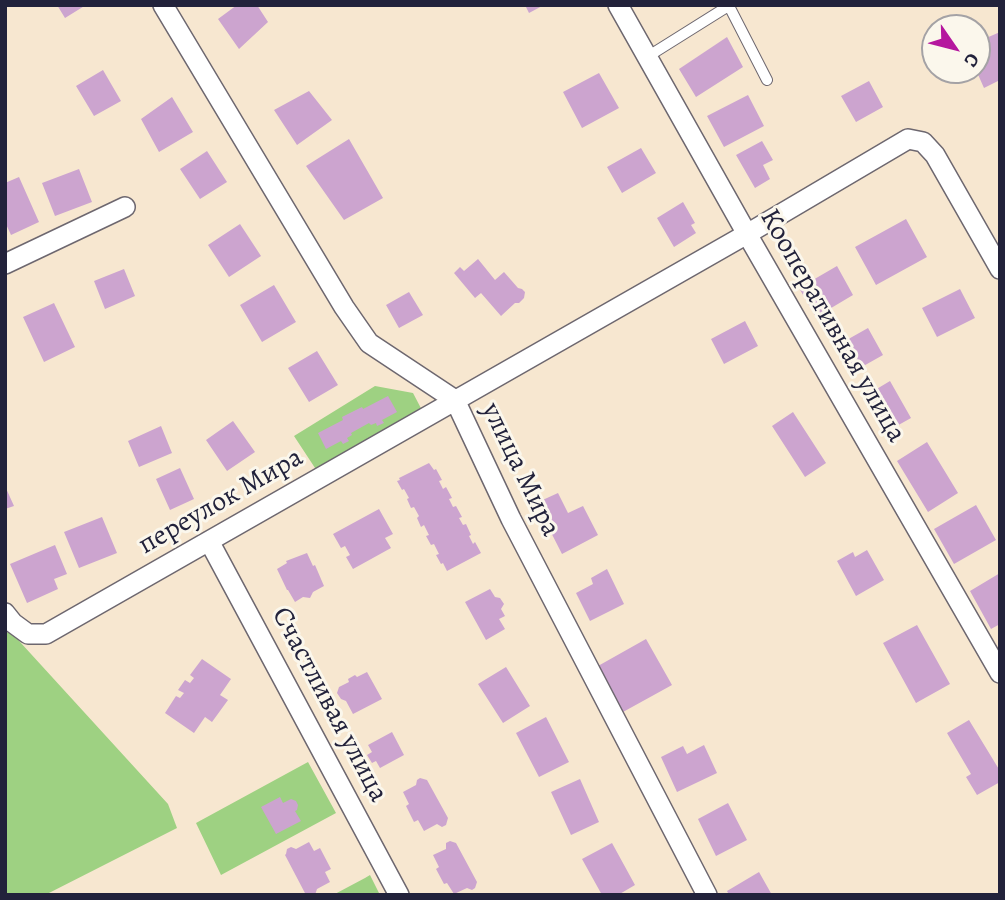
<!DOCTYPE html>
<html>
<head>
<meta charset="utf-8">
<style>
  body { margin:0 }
  #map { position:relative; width:1005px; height:900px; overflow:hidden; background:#f7e7d0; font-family:Alegreya,serif }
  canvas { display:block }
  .frame { position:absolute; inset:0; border:7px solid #22223b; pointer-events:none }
  .north { position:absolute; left:921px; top:14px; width:70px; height:70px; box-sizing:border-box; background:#fbf7ec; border:2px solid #a4a2a5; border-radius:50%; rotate:125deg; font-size:19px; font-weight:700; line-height:28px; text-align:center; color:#22223b }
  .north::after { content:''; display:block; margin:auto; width:24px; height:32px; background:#b5179e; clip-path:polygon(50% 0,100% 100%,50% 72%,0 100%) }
</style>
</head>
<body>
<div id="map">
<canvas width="1005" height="900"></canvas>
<div class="frame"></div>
<div class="north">С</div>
</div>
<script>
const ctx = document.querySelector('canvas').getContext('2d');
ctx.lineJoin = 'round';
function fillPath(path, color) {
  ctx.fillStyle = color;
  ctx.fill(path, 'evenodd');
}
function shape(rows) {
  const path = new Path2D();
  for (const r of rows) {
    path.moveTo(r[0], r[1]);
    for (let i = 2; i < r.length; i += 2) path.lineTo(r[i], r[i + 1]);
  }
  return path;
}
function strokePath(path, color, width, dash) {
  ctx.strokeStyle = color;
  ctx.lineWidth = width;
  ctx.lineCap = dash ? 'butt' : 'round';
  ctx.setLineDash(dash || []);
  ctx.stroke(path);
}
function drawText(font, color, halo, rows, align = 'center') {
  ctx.font = font + ' Alegreya,serif';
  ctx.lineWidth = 6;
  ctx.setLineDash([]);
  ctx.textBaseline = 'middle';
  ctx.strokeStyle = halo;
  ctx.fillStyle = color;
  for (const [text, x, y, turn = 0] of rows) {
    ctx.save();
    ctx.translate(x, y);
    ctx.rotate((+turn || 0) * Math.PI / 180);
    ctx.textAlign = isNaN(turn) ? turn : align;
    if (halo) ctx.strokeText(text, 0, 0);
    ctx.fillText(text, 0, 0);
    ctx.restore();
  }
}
const green = shape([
  [375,386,413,393,424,414,317,471,294,436],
  [10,631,168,804,177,828,45,895,5,895,5,634],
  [308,762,336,813,221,875,196,823],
  [370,875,380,895,333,895,365,878]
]);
const building = shape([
  [57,5,86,5,65,18],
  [237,5,257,5,268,22,239,49,218,19],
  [525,5,544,5,529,13],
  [1000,32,1000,80,984,88,976,70,977,42],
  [727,37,743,67,696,97,679,69],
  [103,70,121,101,94,116,76,86],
  [599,73,619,108,582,128,563,92],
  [869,81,883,107,856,122,841,96],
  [309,91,332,120,297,145,274,110],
  [748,95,764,126,724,147,707,116],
  [172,97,193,132,159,152,141,119],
  [349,139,383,198,344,220,306,166],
  [762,141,773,160,763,165,770,179,755,188,736,155],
  [641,148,656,173,622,193,607,167],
  [207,151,227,182,200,199,180,169],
  [79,169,92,202,55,216,42,183],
  [19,177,39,222,11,235,5,222,5,183],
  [683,202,695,223,691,225,696,233,674,247,657,218],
  [906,219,927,257,876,285,855,247],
  [240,224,261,256,229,277,208,245],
  [478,259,495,280,504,272,518,288,522,289,525,292,524,298,519,303,515,303,501,316,481,293,475,298,454,273,460,267,464,271],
  [837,266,853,295,816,317,799,288],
  [124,269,135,296,105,309,94,281],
  [274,285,296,322,262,342,240,305],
  [960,289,975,318,937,337,922,308],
  [409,292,423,315,399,328,386,305],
  [54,303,75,347,44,362,23,317],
  [745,321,758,346,724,364,711,339],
  [868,328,883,355,851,373,836,346],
  [317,351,338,385,309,402,288,368],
  [890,381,911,418,886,432,865,396],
  [388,396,397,412,382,420,384,423,377,426,376,423,371,425,369,423,351,433,352,435,347,438,349,441,343,444,341,441,326,449,318,433,343,420,342,417,362,407,363,409],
  [793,412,826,463,805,477,772,426],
  [233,421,255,452,227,471,206,440],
  [161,426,172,453,139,467,128,441],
  [927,442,958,493,928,512,897,461],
  [429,463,434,470,436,469,442,480,439,481,443,489,446,487,452,498,449,499,453,507,456,506,462,517,459,518,463,525,466,524,471,535,469,536,473,544,475,542,481,553,447,571,443,563,441,564,436,555,439,554,434,544,431,545,426,536,429,535,424,525,421,527,417,518,419,516,414,507,411,508,407,499,409,498,404,489,402,490,397,481,400,480,399,478],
  [180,468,194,499,170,510,156,479],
  [5,486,14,506,5,509],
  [558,493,568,513,583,506,598,535,562,554,536,503],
  [976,505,996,540,954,564,934,529],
  [379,509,393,534,385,538,391,548,353,569,346,557,350,555,345,546,341,548,333,534],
  [102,517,117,553,79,568,64,532],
  [55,545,67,574,54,579,58,589,27,603,10,564],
  [867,550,884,580,856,596,837,561,853,552,855,557],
  [307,553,313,566,315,565,324,586,313,592,310,598,303,597,295,602,288,590,287,590,277,569,287,563,286,561],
  [607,569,624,604,590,621,576,593,593,584,591,578],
  [1000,573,1000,624,991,629,970,591],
  [490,589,495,597,500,598,504,604,501,609,505,616,499,619,505,629,486,640,465,602],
  [917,625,950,684,916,703,883,643],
  [646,639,672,685,623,712,598,666],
  [202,659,231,679,220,695,228,700,212,722,205,717,194,733,165,713,176,696,180,698,184,693,178,690,185,680,190,683,194,678,190,675],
  [506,667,530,706,503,723,478,684],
  [367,672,382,699,353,714,346,701,341,699,337,693,339,687,349,682,348,679,355,675,357,677],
  [546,717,569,762,539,777,516,733],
  [969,720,1000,771,1000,782,977,795,966,777,971,774,947,733],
  [392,732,404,755,380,768,376,761,372,763,367,755,372,752,368,745],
  [704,745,717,773,677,792,661,757,683,746,687,754],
  [420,778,427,780,448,818,446,825,442,827,437,824,424,831,418,820,414,822,406,806,409,804,403,792,416,785,417,780],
  [580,779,599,822,571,835,551,792],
  [280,797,283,803,291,799,296,801,298,805,297,810,295,811,301,821,276,834,261,807],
  [728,803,747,840,716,856,698,819],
  [450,841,456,843,477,882,475,888,472,890,467,888,454,894,447,883,444,884,436,869,439,867,433,855,446,849,446,843],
  [309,842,314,851,320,848,331,869,325,872,330,882,317,889,315,895,306,895,285,855,286,854,287,849,291,847,296,849],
  [612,843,635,885,618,895,602,895,582,859],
  [759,872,772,895,729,895,727,891]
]);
const service = shape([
  [729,6,767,80],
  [647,57,730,5]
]);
const minor = shape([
  [163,5,344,307,369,343,455,400,511,519,707,895],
  [618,5,747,234,1000,673],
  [5,264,125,207],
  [209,541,399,895],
  [5,613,13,623,28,634,46,634,747,234,908,139,923,142,935,155,1000,269]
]);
const streetNames = [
  ["Кооперативная улица",832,326,60],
  ["улица Мира",520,470,64],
  ["переулок Мира",221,502,-30],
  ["Счастливая улица",329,705,62]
];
fillPath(green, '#9ed182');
fillPath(building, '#cca4cf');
strokePath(service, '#6d676f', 12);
strokePath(minor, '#6d676f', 22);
strokePath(service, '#fff', 10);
strokePath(minor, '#fff', 19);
drawText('28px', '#22223b', '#fbf7ec', streetNames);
</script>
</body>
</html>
